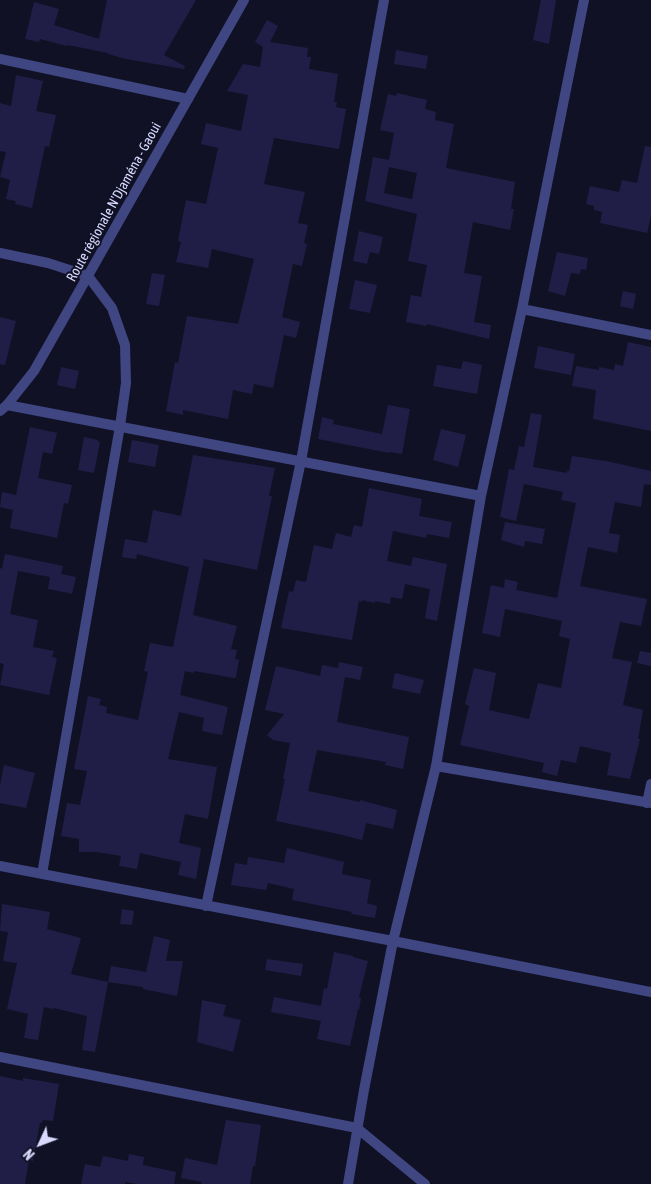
<!DOCTYPE html>
<html>
<head>
<meta charset="utf-8">
<style>
  body { margin:0 }
  #map { position:relative; width:651px; height:1184px; overflow:hidden; background:#111126; font-family:"Asap Condensed",sans-serif }
  canvas { display:block }
  .north { position:absolute; left:15px; top:1119px; width:50px; height:50px; -webkit-text-stroke:4px #111126; paint-order:stroke; rotate:227deg; font-size:14px; font-weight:700; line-height:20px; text-align:center; color:#d8d9fd }
  .north::after { content:''; display:block; margin:auto; width:18px; height:22px; background:#d8d9fd; clip-path:polygon(50% 0,100% 100%,50% 72%,0 100%) }
</style>
</head>
<body>
<div id="map">
<canvas width="651" height="1184"></canvas>
<div class="north">N</div>
</div>
<script>
const ctx = document.querySelector('canvas').getContext('2d');
ctx.lineJoin = 'round';
function fillPath(path, color) {
  ctx.fillStyle = color;
  ctx.fill(path, 'evenodd');
}
function shape(rows) {
  const path = new Path2D();
  for (const r of rows) {
    path.moveTo(r[0], r[1]);
    for (let i = 2; i < r.length; i += 2) path.lineTo(r[i], r[i + 1]);
  }
  return path;
}
function strokePath(path, color, width, dash) {
  ctx.strokeStyle = color;
  ctx.lineWidth = width;
  ctx.lineCap = dash ? 'butt' : 'round';
  ctx.setLineDash(dash || []);
  ctx.stroke(path);
}
function drawText(font, color, halo, rows, align = 'center') {
  ctx.font = font + ' "Asap Condensed",sans-serif';
  ctx.lineWidth = 4;
  ctx.setLineDash([]);
  ctx.textBaseline = 'middle';
  ctx.strokeStyle = halo;
  ctx.fillStyle = color;
  for (const [text, x, y, turn = 0] of rows) {
    ctx.save();
    ctx.translate(x, y);
    ctx.rotate((+turn || 0) * Math.PI / 180);
    ctx.textAlign = isNaN(turn) ? turn : align;
    if (halo) ctx.strokeText(text, 0, 0);
    ctx.fillText(text, 0, 0);
    ctx.restore();
  }
}
const building = shape([
  [107,0,196,0,164,55,185,66,184,69,126,59,108,54,108,53,78,47,67,45,67,46,40,39,39,42,25,39,34,2,59,9,54,25,99,39],
  [541,0,556,0,549,44,533,40],
  [267,20,278,26,270,42,308,48,307,57,311,57,309,69,338,74,334,102,337,102,336,107,346,109,339,149,274,138,264,184,305,192,298,223,308,225,304,243,307,244,302,266,293,264,282,317,300,322,296,338,284,335,273,388,254,384,252,394,233,390,228,419,183,410,183,415,166,411,175,362,178,363,187,316,238,324,254,259,212,249,208,268,176,262,181,242,178,241,186,200,206,204,218,148,201,144,206,123,241,131,248,95,227,91,243,64,260,67,263,47,255,42],
  [396,50,428,56,426,69,394,64],
  [16,75,43,81,36,111,56,115,49,147,45,146,32,208,15,204,16,201,6,199,10,180,0,177,6,152,0,151,0,103,11,106],
  [397,93,427,100,425,109,436,112,435,120,454,124,446,168,515,182,511,209,514,209,510,230,473,222,464,273,482,276,474,322,491,325,489,339,427,324,426,326,406,322,411,295,421,297,427,265,408,261,417,214,365,201,373,157,389,160,394,133,380,130,388,94,396,96],
  [389,167,417,173,412,199,384,193],
  [645,146,651,147,651,216,647,233,600,223,602,212,594,210,594,206,586,204,590,186,619,192,622,180,637,183],
  [359,231,383,237,379,254,370,252,367,264,353,261],
  [557,252,588,258,586,270,581,269,580,274,571,273,565,296,548,291],
  [152,273,165,275,159,306,146,304],
  [355,280,377,285,370,313,349,309],
  [623,291,636,294,633,309,620,306],
  [0,317,16,321,5,365,0,364],
  [628,342,651,347,651,431,593,419,596,390,572,386,576,366,599,370,599,367,614,370,615,364,623,366],
  [538,346,575,354,571,375,534,368],
  [463,361,482,365,477,394,433,386,437,365,461,369],
  [61,367,79,371,75,389,57,385],
  [388,405,410,409,402,454,390,452,389,453,318,439,322,417,334,420,333,424,382,434],
  [531,413,542,415,533,467,567,473,567,471,569,471,572,456,606,461,651,471,651,485,644,484,641,507,615,502,609,533,620,535,617,553,588,547,580,586,647,599,641,626,620,622,612,658,632,662,623,705,643,710,638,739,640,739,630,779,607,775,611,753,580,746,576,763,561,760,557,776,542,772,544,763,460,745,469,706,465,704,474,668,496,673,489,710,529,719,538,683,561,688,570,639,559,636,562,621,505,609,500,637,482,633,491,585,504,588,505,579,518,582,516,590,557,598,576,503,561,500,563,492,524,484,516,521,500,517,509,469,514,470,519,446,524,447],
  [30,427,57,433,52,454,43,452,38,478,72,485,68,504,64,503,57,538,10,528,13,510,0,507,2,492,16,495],
  [441,429,466,435,458,467,433,460],
  [84,437,98,440,98,442,100,442,94,473,78,470],
  [132,440,159,445,155,467,128,462],
  [193,455,275,468,269,496,272,496,257,570,204,559,193,615,237,626,231,649,237,650,235,659,239,660,236,677,234,678,194,671,193,673,185,671,180,695,228,707,222,735,202,731,204,718,179,712,168,759,217,767,208,819,185,814,179,843,201,848,196,879,178,875,181,862,140,853,137,869,119,866,121,856,97,852,79,852,79,839,61,836,67,803,80,805,87,771,74,769,88,696,101,699,99,705,107,707,106,713,138,720,148,672,144,671,150,643,173,647,189,567,137,554,136,559,122,557,125,539,147,543,153,510,181,516],
  [369,488,422,499,419,516,452,522,449,538,427,534,426,538,393,531,387,561,411,566,413,557,447,564,437,621,425,618,430,589,405,584,402,599,391,597,390,604,375,601,375,603,362,600,362,602,359,601,352,640,281,628,289,591,293,592,296,580,306,582,314,545,332,549,336,533,351,537,354,525,362,527],
  [505,522,545,529,542,544,525,541,524,547,501,540],
  [5,554,63,566,61,574,76,577,72,594,69,593,48,589,50,577,18,571,10,614,38,620,33,647,54,651,52,657,57,658,49,695,0,685,4,664,0,663,0,568,2,569],
  [640,651,651,653,651,666,637,663],
  [339,662,363,667,360,680,345,677,337,722,409,737,403,769,385,765,386,762,317,750,308,791,360,802,360,800,397,810,393,829,366,823,362,840,334,833,276,821,285,779,283,779,290,743,273,740,267,735,284,714,265,710,276,666,320,676,322,665,338,668],
  [395,673,424,680,420,694,392,688],
  [4,765,35,773,26,808,0,803,0,786],
  [287,848,344,862,342,874,371,880,367,903,377,906,375,918,351,914,352,912,292,900,294,889,268,883,266,890,231,885,235,863,247,865,248,857,284,863],
  [2,904,50,912,47,929,81,938,71,974,108,982,95,1052,82,1050,87,1016,54,1008,53,1009,44,1007,38,1040,24,1038,28,1014,7,1009,17,963,3,961,8,932,0,931],
  [122,909,134,911,132,925,120,924],
  [154,936,170,940,166,961,183,961,177,996,143,989,143,987,108,982,111,966,146,972],
  [334,952,353,956,353,957,368,961,359,997,361,998,359,1010,358,1009,350,1046,317,1039,321,1021,271,1012,274,997,321,1006,324,988,327,989],
  [267,959,303,964,301,976,265,970],
  [202,1000,226,1005,223,1016,241,1020,233,1052,197,1042],
  [0,1076,23,1081,23,1078,59,1084,53,1121,43,1120,42,1123,40,1123,33,1161,29,1160,25,1184,0,1184],
  [226,1120,261,1125,255,1166,253,1166,250,1184,201,1184,202,1182,181,1178,185,1158,217,1165],
  [129,1154,144,1157,143,1165,176,1172,174,1184,137,1184,125,1182,125,1184,81,1184,85,1164,100,1167,103,1156,128,1161]
]);
const minor = shape([
  [0,59,188,99],
  [0,253,48,263,88,276,112,308,125,345,126,383,120,426,42,874],
  [522,309,651,335],
  [7,405,481,496],
  [436,766,651,803],
  [647,803,651,784],
  [0,866,393,941,651,992],
  [206,906,301,461,384,0],
  [0,1057,357,1128,425,1184],
  [348,1184,364,1090,393,941,436,766,481,496,522,309,584,0]
]);
const tertiary = shape([
  [0,411,7,405,34,371,244,0]
]);
const streetNames = [
  ["Route régionale N'Djaména - Gaoui",114,202,-61]
];
fillPath(building, '#201e46');
strokePath(minor, '#3f4682', 10);
strokePath(tertiary, '#3f4682', 10);
drawText('14px', '#d8d9fd', '#111126', streetNames);
</script>
</body>
</html>
